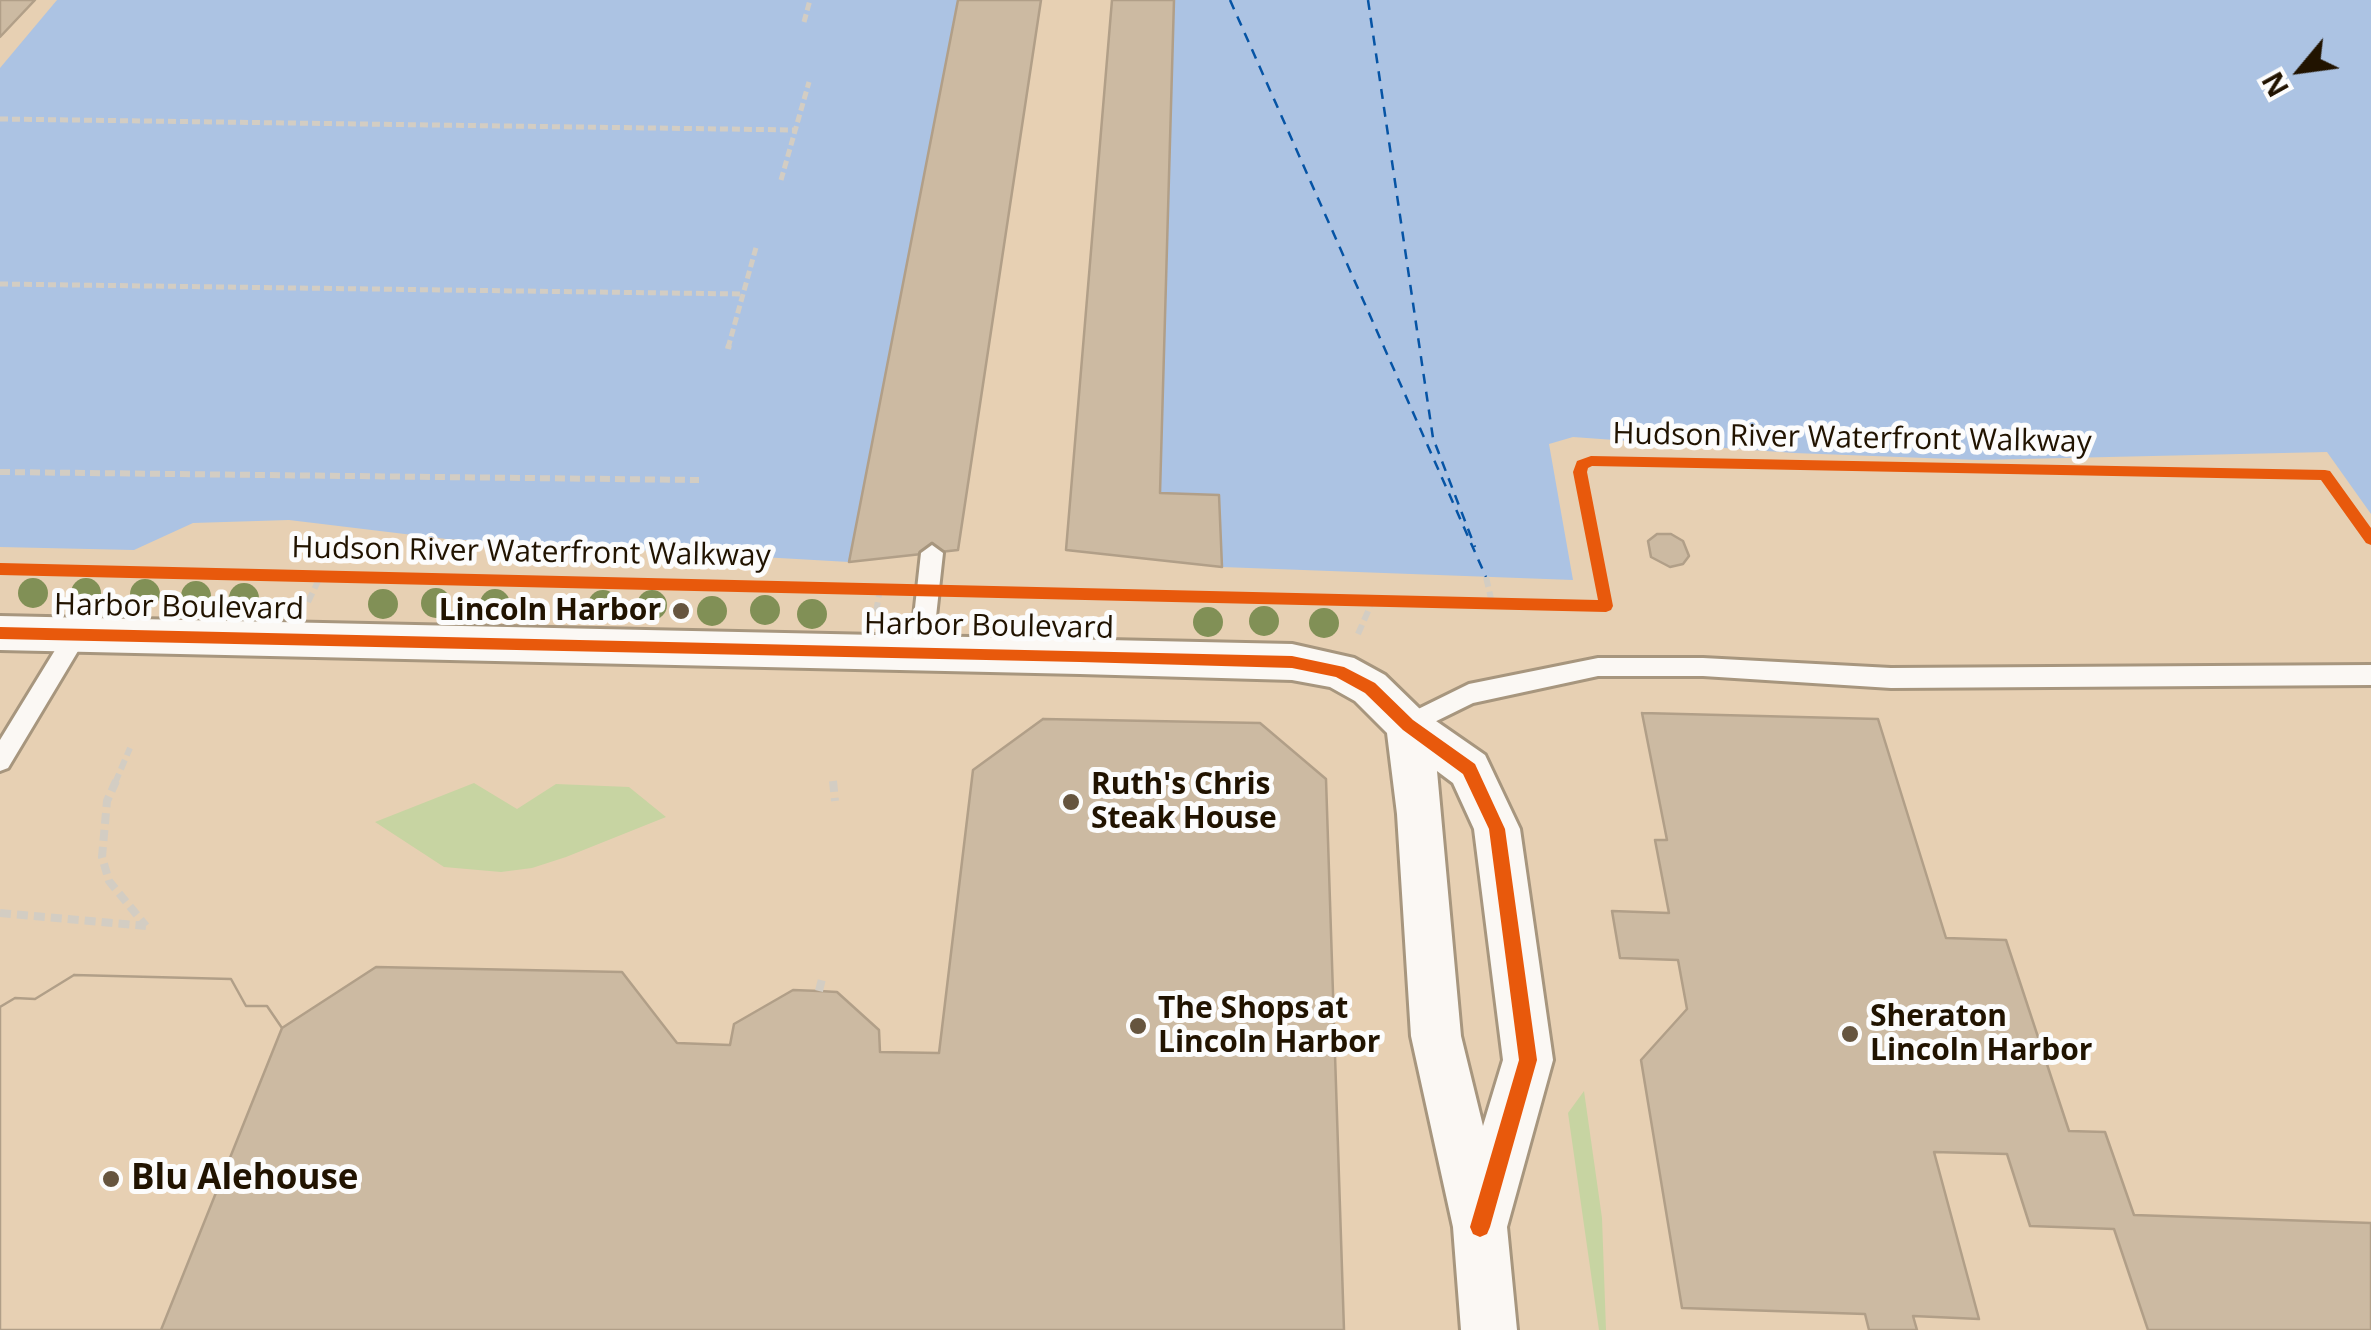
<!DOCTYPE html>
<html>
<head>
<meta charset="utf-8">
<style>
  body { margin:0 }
  #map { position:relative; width:2371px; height:1330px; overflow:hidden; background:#e7d0b3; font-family:"Open Sans",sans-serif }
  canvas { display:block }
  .north { position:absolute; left:2251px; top:20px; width:100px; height:100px; -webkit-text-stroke:8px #fcfcfc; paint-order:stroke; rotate:241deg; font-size:28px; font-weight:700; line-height:40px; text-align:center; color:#211300 }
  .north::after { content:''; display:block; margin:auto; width:35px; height:45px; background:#211300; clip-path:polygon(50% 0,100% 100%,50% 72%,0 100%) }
</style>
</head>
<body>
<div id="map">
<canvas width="2371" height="1330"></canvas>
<div class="north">N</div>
</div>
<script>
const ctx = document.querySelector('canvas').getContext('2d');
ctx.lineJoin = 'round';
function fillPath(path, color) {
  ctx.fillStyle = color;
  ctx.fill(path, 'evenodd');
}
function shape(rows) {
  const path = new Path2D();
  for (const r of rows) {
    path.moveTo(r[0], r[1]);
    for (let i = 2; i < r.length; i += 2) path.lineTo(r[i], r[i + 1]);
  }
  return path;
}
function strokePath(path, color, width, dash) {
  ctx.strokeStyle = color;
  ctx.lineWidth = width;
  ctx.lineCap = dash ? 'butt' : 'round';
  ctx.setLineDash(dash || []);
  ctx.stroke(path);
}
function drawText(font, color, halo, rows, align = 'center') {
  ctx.font = font + ' "Open Sans",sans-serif';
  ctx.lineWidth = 10;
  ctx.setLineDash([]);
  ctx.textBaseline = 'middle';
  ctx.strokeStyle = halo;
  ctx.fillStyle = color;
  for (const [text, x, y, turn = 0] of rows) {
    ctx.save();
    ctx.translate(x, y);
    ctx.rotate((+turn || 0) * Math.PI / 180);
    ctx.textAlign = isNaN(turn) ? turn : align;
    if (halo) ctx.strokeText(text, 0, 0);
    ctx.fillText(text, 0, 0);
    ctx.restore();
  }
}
const green = shape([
  [474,783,517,809,556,784,629,787,666,817,566,857,532,868,501,872,444,867,375,822],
  [1584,1091,1602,1218,1606,1330,1599,1330,1568,1113]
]);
const water = shape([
  [29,0,958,0,849,562,446,539,289,520,193,523,134,550,0,547,0,32],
  [1174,0,2371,0,2371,514,2327,452,1978,460,1794,453,1573,437,1549,444,1573,580,1222,567,1219,495,1160,493]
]);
const pier = shape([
  [35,0,57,0,0,68,0,37]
]);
const ferry = shape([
  [1230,0,1486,577],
  [1368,0,1433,438,1475,547]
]);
const building = shape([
  [0,0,35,0,0,37,0,0],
  [958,0,1041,0,958,550,849,562,958,0],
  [1112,0,1174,0,1160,493,1219,495,1222,567,1066,550,1112,0],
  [1657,534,1671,534,1683,541,1689,556,1683,564,1670,567,1651,557,1648,541,1657,534],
  [1642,713,1878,719,1946,938,2006,940,2069,1131,2105,1132,2134,1215,2371,1223,2371,1330,2148,1330,2114,1229,2030,1226,2007,1154,1934,1152,1979,1319,1913,1316,1917,1330,1869,1330,1865,1314,1682,1308,1641,1060,1687,1009,1678,960,1620,958,1612,911,1669,913,1655,840,1667,840,1642,713],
  [1043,719,1260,723,1326,779,1344,1330,0,1330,0,1007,15,998,35,999,74,975,231,979,246,1006,267,1006,282,1028,376,967,622,972,677,1043,730,1045,734,1024,793,990,819,991,837,992,879,1030,880,1052,939,1053,973,770,1043,719],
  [74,975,231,979,246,1006,267,1006,282,1028,161,1330,0,1330,0,1007,15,998,35,999,74,975]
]);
const pathFar2 = shape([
  [804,22,810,0],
  [0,119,796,130],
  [781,180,809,82],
  [0,284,743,294],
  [728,348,757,244]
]);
const pathFar1 = shape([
  [728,349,729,345],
  [0,472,699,480],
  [0,569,894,589],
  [1486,577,1492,603],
  [961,591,1061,594],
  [1108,595,1606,606,1580,472,1582,465,1591,461,2325,475,2371,539],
  [308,602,320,577],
  [876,612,880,589],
  [1358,634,1373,600],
  [115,783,130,748]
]);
const path = shape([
  [116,781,107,801,102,857,109,881,146,926],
  [833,781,835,801],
  [0,913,146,926],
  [819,991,822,979]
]);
const service = shape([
  [932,545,943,553,932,653,929,660,921,662,913,660,910,653,921,553,932,545],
  [76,626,84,629,87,635,84,641,8,768,0,771,0,740,68,629,76,626],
  [1598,658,1703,658,1891,668,2371,665,2371,685,1891,688,1703,676,1598,676,1473,703,1408,735,1400,732,1396,725,1400,718,1469,684,1598,658]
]);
const minor = shape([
  [0,616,1292,644,1354,658,1385,675,1423,712,1485,755,1520,829,1553,1060,1507,1227,1517,1330,1461,1330,1453,1227,1411,1036,1397,814,1387,733,1355,701,1330,687,1292,680,1080,674,0,650,0,616],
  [1437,771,1453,783,1474,829,1503,1060,1483,1126,1461,1036,1437,771]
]);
const cycleway = shape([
  [1591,456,2325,470,2330,471,2371,528,2371,545,2366,543,2321,480,1592,466,1588,468,1587,472,1613,606,1611,610,1606,612,0,575,0,563,1598,600,1573,472,1577,461,1591,456],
  [0,627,1292,656,1344,667,1375,683,1413,720,1475,764,1505,829,1537,1060,1490,1227,1487,1234,1480,1237,1473,1234,1470,1227,1519,1060,1489,829,1463,774,1403,730,1365,693,1336,677,1292,668,1080,662,0,639,0,627]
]);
const trees = [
  [33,593],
  [86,593],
  [145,594],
  [196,596],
  [244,598],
  [436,603],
  [383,604],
  [495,604],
  [603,605],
  [652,605],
  [765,610],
  [712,611],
  [812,614],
  [1264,621],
  [1208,622],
  [1324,623]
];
const markers = [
  [681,611,10,"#66553f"],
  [1071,802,10,"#66553f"],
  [1138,1026,10,"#66553f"],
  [1850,1034,10,"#66553f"],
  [111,1179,10,"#66553f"]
];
const streetNames = [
  ["Hudson River Waterfront Walkway",1852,439,1],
  ["Hudson River Waterfront Walkway",531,553,1],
  ["Harbor Boulevard",179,608,1],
  ["Harbor Boulevard",989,627,1]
];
const poiNames = [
  ["Lincoln Harbor",661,611,"right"],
  ["Ruth's Chris",1091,785],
  ["Steak House",1091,819],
  ["The Shops at",1158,1009],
  ["Lincoln Harbor",1158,1043],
  ["Sheraton",1870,1017],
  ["Lincoln Harbor",1870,1051]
];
const nearPoinames = [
  ["Blu Alehouse",131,1179]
];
fillPath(green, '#c7d4a2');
fillPath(water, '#acc3e3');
fillPath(pier, '#e7d0b3');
strokePath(ferry, '#0654a5', 2.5, [10, 8]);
fillPath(building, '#ccbaa2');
strokePath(building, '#b19f88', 2.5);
strokePath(service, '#a7967e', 6);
strokePath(minor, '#a7967e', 6);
strokePath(pathFar2, '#d3cdc3', 5, [8, 4]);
strokePath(pathFar1, '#d3cdc3', 6, [10, 5]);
strokePath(path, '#d3cdc3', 8, [11, 6]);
fillPath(service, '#fbf8f4');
fillPath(minor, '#fbf8f4');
fillPath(cycleway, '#e8590c');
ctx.fillStyle = '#819056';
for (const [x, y] of trees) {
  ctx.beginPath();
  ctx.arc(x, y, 15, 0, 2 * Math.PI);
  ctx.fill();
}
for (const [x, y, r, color] of markers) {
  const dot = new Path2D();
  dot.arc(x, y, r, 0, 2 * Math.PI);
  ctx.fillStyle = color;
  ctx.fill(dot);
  strokePath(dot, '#fcfcfc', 4);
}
drawText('30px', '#211300', '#fcfcfc', streetNames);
drawText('bold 30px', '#211300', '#fcfcfc', poiNames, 'left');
drawText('bold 35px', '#211300', '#fcfcfc', nearPoinames, 'left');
</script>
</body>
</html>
